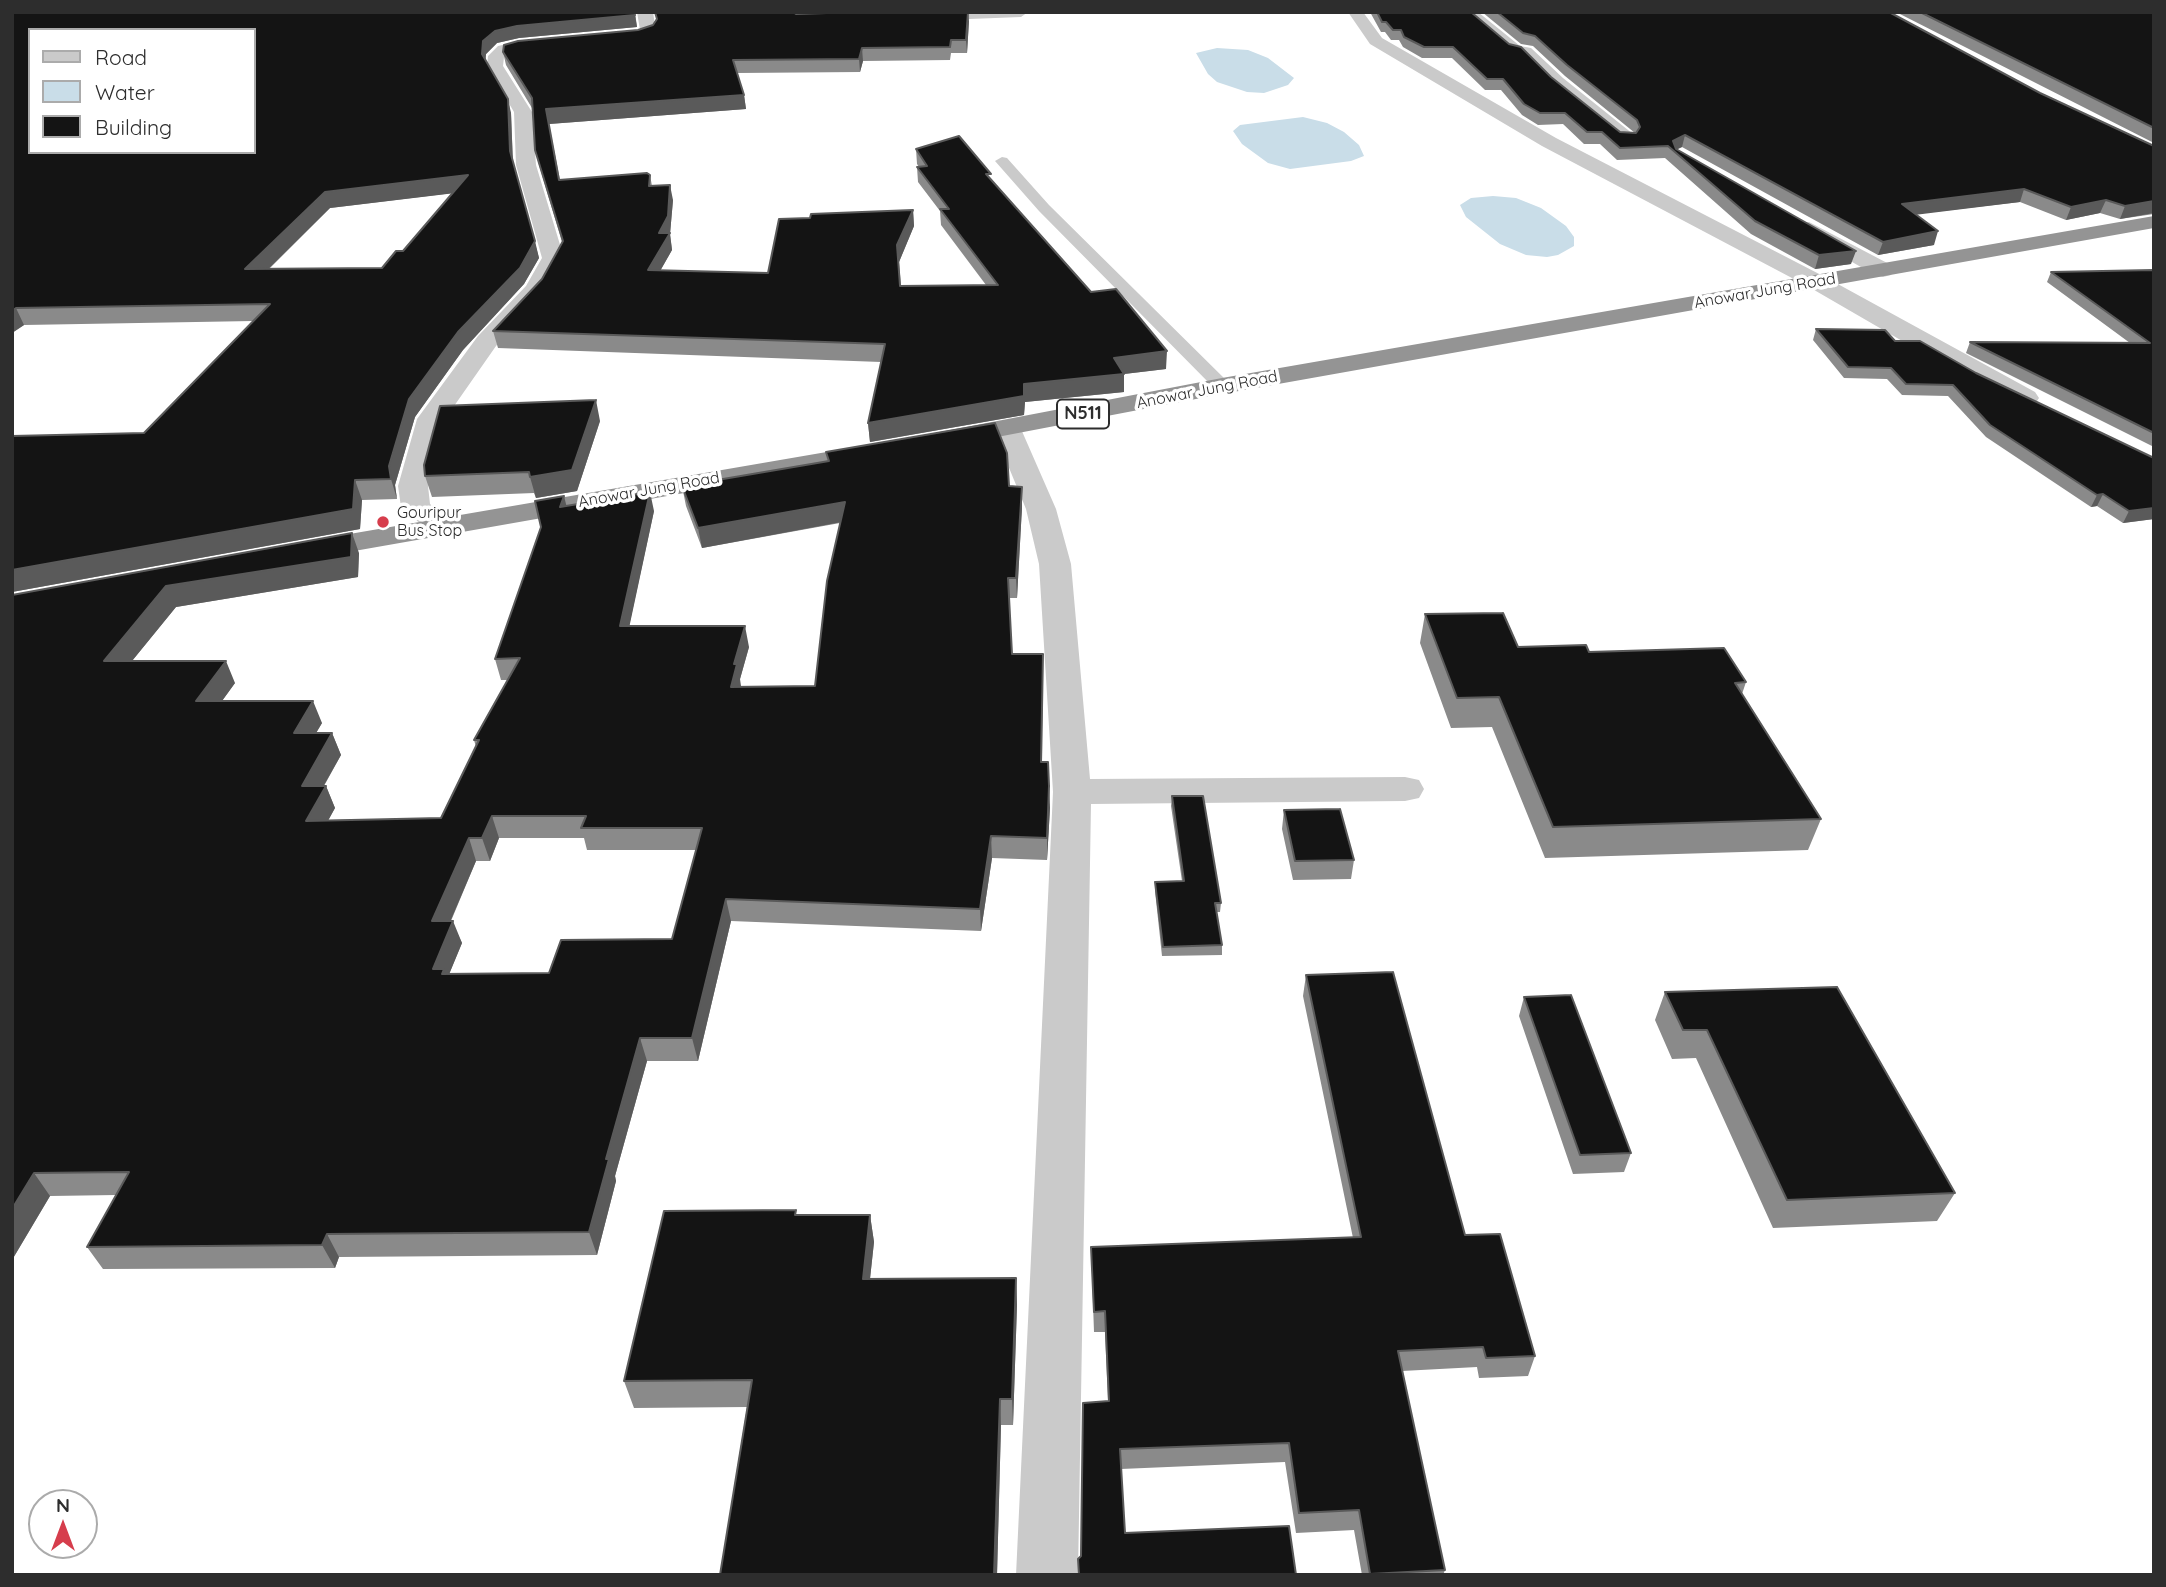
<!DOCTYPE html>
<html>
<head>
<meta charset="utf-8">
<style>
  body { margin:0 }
  #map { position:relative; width:2166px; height:1587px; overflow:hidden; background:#fff; font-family:Quicksand,sans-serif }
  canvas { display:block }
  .frame { position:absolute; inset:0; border:14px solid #2d2d2d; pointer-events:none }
  .legend { position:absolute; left:28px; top:28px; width:228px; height:126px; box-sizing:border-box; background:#fff; border:2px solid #ababab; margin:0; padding:9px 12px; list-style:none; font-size:21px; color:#2d2d2d }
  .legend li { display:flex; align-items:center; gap:14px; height:35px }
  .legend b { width:35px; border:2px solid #ababab }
  .north { position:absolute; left:28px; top:1489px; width:70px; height:70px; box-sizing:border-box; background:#fff; border:2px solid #ababab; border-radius:50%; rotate:0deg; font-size:19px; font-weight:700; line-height:28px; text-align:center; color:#2d2d2d }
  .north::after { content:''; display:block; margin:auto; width:24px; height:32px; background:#d63d4c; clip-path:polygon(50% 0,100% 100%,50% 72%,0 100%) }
</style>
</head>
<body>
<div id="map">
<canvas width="2166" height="1587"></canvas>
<div class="frame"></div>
<ul class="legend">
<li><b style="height:9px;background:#cacaca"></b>Road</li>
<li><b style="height:19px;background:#c9dde8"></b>Water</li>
<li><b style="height:19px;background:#141414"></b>Building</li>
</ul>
<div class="north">N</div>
</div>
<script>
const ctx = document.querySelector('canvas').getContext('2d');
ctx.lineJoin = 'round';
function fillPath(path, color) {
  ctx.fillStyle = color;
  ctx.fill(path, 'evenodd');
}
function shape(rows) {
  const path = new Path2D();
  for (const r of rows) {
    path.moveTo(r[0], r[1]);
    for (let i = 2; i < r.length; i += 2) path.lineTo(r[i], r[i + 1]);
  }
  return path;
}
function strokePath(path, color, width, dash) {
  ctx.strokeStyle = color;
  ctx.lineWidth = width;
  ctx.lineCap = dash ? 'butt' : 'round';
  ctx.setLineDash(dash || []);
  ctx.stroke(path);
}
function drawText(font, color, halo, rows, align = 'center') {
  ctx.font = font + ' Quicksand,sans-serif';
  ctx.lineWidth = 7;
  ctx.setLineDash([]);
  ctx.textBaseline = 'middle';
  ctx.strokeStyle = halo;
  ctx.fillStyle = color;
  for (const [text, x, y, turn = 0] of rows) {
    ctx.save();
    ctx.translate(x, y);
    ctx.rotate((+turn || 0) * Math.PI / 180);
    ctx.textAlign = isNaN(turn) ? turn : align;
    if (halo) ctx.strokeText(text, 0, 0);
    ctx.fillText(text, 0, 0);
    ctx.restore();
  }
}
const water = shape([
  [1217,48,1248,50,1268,58,1294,78,1288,85,1264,93,1247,92,1217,82,1208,74,1196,53],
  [1303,117,1327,123,1344,132,1359,145,1364,156,1351,161,1290,169,1268,163,1242,144,1233,131,1240,125],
  [1493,196,1516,198,1541,208,1566,226,1574,237,1574,246,1558,255,1547,257,1526,255,1500,244,1466,217,1460,205,1471,198]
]);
const lane = shape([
  [1002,157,1007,158,1049,205,1228,382,1231,386,1228,390,1216,390,1039,211,995,161,1002,157]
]);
const street = shape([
  [637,12,653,12,656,32,654,35,640,40,520,51,509,53,504,57,503,66,532,112,536,165,564,258,544,294,496,346,445,419,428,486,430,504,456,526,452,532,441,535,430,532,401,507,398,486,417,419,478,336,526,286,542,258,516,165,514,112,487,66,488,56,498,46,520,41,638,30,640,30,637,12],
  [915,12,1028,12,1021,17,918,21,910,16,915,12],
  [1348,12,1363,12,1382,38,1556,138,1825,277,2035,392,2039,398,2035,404,2026,406,1973,382,1809,287,1542,146,1370,44,1348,12],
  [1461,12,1478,12,1520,46,1531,48,1563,78,1633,134,1635,138,1633,142,1619,142,1551,86,1520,55,1509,53,1461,12],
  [1809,222,1891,265,1894,270,1891,275,1883,277,1875,275,1801,233,1798,228,1801,223,1809,222],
  [1007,421,1017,423,1021,429,1056,509,1071,564,1090,779,1405,777,1419,780,1424,789,1419,798,1405,801,1091,804,1078,1575,1016,1575,1053,792,1039,564,1026,509,993,429,997,423,1007,421]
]);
const highway = shape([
  [2154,216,2154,228,1222,394,945,447,935,445,931,439,935,433,945,431,1222,378,2154,216],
  [879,443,889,445,893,451,889,457,303,560,292,558,287,551,292,544,303,542,879,443]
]);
const wall = shape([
  [12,12,635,12,637,27,519,38,497,43,486,54,485,61,511,113,513,163,539,258,524,284,463,350,415,417,395,485,397,499,362,500,360,529,12,592,12,436,144,433,253,321,24,325,12,333],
  [453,193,403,251,382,268,269,269,330,208],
  [1370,12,1471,12,1509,44,1620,132,1635,133,1565,76,1533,46,1521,44,1482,12,1889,12,2040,93,2154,146,2154,214,2120,219,2100,213,2066,220,2020,202,1916,214,1934,245,1878,255,1682,147,1676,150,1851,264,1815,269,1751,234,1665,158,1617,160,1600,144,1584,144,1563,124,1538,125,1522,115,1501,90,1485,90,1452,58,1422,58,1403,47,1399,40,1391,40,1385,32,1381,32],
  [1896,12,2154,12,2154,143],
  [794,13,796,14,969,21,967,53,951,53,950,60,863,61,860,72,737,73,744,95,746,109,549,124,560,180,650,175,652,186,673,200,670,234,672,250,660,271,768,273,810,218,913,210,914,226,899,262,901,286,986,285,941,225,940,211,918,182,917,167,919,167,917,164,916,149,991,180,1091,292,1166,369,1124,374,1124,392,1025,402,1024,415,870,442,868,423,881,362,498,348,493,331,542,279,562,242,539,165,535,150,532,108,506,65,503,52,638,30,653,25,656,19],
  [2154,270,2154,447,1966,353,1970,342,2130,343,2047,282,2051,272],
  [1816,329,1895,341,1976,373,2154,458,2154,519,2123,523,2097,506,2091,507,1986,437,1948,396,1902,395,1887,379,1844,378,1813,340],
  [600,421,577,491,536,498,534,493,432,497,425,476],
  [826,452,1009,486,1022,487,1022,507,1017,598,1009,598,1012,654,1043,654,1042,762,1050,808,1047,860,992,858,981,931,731,921,698,1061,647,1061,615,1176,616,1181,597,1255,339,1257,335,1268,103,1269,87,1247,116,1195,50,1196,12,1260,12,595,359,553,358,577,176,607,132,661,235,683,222,701,322,723,316,733,332,733,341,755,324,786,326,786,335,808,328,820,441,818,476,747,474,740,508,680,501,680,495,659,566,506,654,511,629,626,749,647,740,679,740,687,815,686,840,523,702,548,686,506,682,486,827,461],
  [499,838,584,838,587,850,696,850,672,939,549,973,449,974,462,943,451,921,476,861,490,861],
  [1425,614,1518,647,1589,652,1746,682,1742,694,1821,819,1808,850,1545,858,1492,727,1451,728,1420,643],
  [1172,796,1221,903,1220,912,1216,912,1222,945,1222,955,1162,956,1155,891,1155,882,1182,881,1171,806],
  [1284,810,1354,860,1351,879,1293,880,1282,829],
  [1306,975,1465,1235,1535,1356,1528,1376,1479,1378,1477,1367,1402,1371,1445,1570,1443,1575,1362,1575,1354,1530,1296,1533,1285,1462,1121,1469,1125,1533,1296,1575,1078,1575,1078,1559,1081,1556,1108,1401,1105,1332,1094,1332,1091,1247,1353,1238,1303,996],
  [1665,992,1955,1193,1937,1221,1773,1228,1696,1058,1672,1059,1655,1020],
  [1524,997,1631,1153,1624,1172,1573,1174,1519,1016],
  [797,1215,870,1215,874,1242,870,1279,1016,1278,1017,1305,1013,1425,1001,1425,997,1575,720,1575,747,1407,634,1408,624,1381]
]);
const shadedWall = shape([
  [969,12,969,21,967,53,966,40],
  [635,15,637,27,519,38,497,43,486,54,485,67,482,54,483,41,495,31,517,26],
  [862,48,863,61,860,72,859,59],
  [744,95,746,109,549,124,546,109],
  [508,99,511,113,513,166,510,151],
  [1685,135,1682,147,1673,151,1673,141],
  [468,175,472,191,330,208,251,286,245,269,325,192],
  [670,185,673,200,670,234,672,250,651,287,648,270,659,233],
  [2024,189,2020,202,1898,217,1902,204],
  [2106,200,2100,213,2066,220,2071,207],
  [2154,201,2154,213,2120,219,2125,206],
  [913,210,914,226,899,262,897,245],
  [1938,231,1934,245,1878,255,1883,242],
  [535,241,539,258,524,284,463,350,415,417,395,485,397,499,391,479,389,466,409,399,458,332],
  [1856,251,1851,264,1815,269,1819,255],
  [16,308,24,325,12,333,12,311],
  [1167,351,1166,369,1124,374,1124,392,1025,402,1024,415,870,442,868,423,1024,384,1114,358],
  [596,400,600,421,577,491,536,498,530,477],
  [355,480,362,500,360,529,12,592,12,570],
  [1022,487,1022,507,1017,598,1016,578],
  [650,492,654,511,625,647,620,626],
  [2103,494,2097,506,2091,507,2097,495],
  [564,496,569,516,560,507],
  [845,502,847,521,702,548,698,528],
  [2154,508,2154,519,2123,523,2129,511],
  [352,533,359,553,358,577,176,607,114,683,104,661,166,586],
  [745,626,749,647,740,679,741,686,735,709,731,687,734,664],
  [1043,654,1043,675,1041,784,1041,762],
  [226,661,235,683,206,723,196,701],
  [313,701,322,723,303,755,294,733],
  [332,733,341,755,311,808,302,786],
  [326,786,335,808,316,843,306,821],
  [1049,786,1050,808,1047,860,1047,838],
  [492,816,499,838,490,861,482,838],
  [991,836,992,858,981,931,980,909],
  [469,838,476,861,441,943,432,921],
  [726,899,731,921,698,1061,692,1038],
  [453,921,462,943,448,977,433,969],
  [640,1038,647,1061,615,1176,616,1181,597,1255,589,1232,606,1159],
  [34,1173,50,1196,12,1260,12,1209],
  [870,1215,874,1242,867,1306,863,1279],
  [327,1234,339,1257,335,1268,322,1245],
  [1016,1278,1017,1305,1013,1425,1012,1399],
  [1000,1399,1001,1425,997,1575,994,1575]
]);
const building = shape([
  [12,12,634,12,635,15,517,26,495,31,483,41,482,54,508,99,510,151,535,241,520,268,458,332,409,399,389,466,391,479,355,480,353,509,12,570,12,436,144,433,270,304,16,308,12,311,12,12],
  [30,30,254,30,254,152,30,152,30,30],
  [468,175,403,251,396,251,382,268,245,269,325,192,468,175],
  [655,12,793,12,796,14,858,12,968,12,966,40,951,40,950,47,862,48,859,59,733,60,744,95,546,109,559,180,647,173,650,175,649,186,670,185,668,216,659,233,670,233,648,270,768,273,779,219,810,218,811,214,913,210,897,245,900,286,998,285,940,209,949,209,917,167,927,166,916,149,959,136,991,174,986,174,1091,292,1116,289,1167,351,1114,358,1124,374,1024,384,1024,396,868,423,885,344,493,331,542,279,563,241,535,150,532,98,503,52,504,45,518,41,638,30,653,25,657,19,655,12],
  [1377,12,1471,12,1509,44,1521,47,1551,77,1620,132,1636,133,1640,127,1637,120,1567,65,1535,36,1523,33,1497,12,1889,12,2040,93,2154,146,2154,201,2125,206,2106,200,2071,207,2024,189,1902,204,1938,231,1883,242,1685,135,1673,141,1676,149,1856,251,1819,255,1755,221,1668,146,1620,148,1602,132,1587,132,1565,113,1540,113,1524,104,1503,79,1487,79,1453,47,1424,47,1404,37,1401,30,1393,30,1386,22,1382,22,1377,12],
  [1920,12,2154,12,2154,128,1920,12],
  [2154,270,2154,433,1970,342,2150,343,2051,272,2154,270],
  [1816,329,1885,330,1895,341,1920,341,1976,373,2154,458,2154,508,2129,511,2103,494,2097,495,1990,425,1953,385,1906,384,1891,368,1848,367,1816,329],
  [596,400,572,470,530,477,529,472,425,476,424,465,440,406,596,400],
  [995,423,1007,453,1009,486,1022,487,1016,578,1008,578,1012,654,1043,654,1041,762,1048,762,1049,786,1047,838,991,836,980,909,726,899,692,1038,640,1038,606,1159,609,1159,589,1232,327,1234,322,1245,87,1247,129,1172,34,1173,12,1209,12,595,352,533,351,557,166,586,104,661,226,661,196,701,313,701,294,733,332,733,302,786,326,786,306,821,441,818,479,740,474,740,520,658,495,659,541,527,535,501,564,496,560,507,650,492,620,626,745,626,734,664,737,664,731,687,815,686,827,581,845,502,698,528,682,486,829,461,826,452,995,423],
  [492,816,586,816,581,828,702,828,672,939,561,940,549,973,442,974,444,969,433,969,453,921,432,921,469,838,482,838,492,816],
  [1503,613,1518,647,1586,645,1589,652,1724,648,1746,682,1735,683,1821,819,1553,827,1499,697,1457,698,1425,614,1503,613],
  [1172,796,1203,796,1221,903,1215,903,1222,945,1163,947,1155,882,1184,881,1172,796],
  [1340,809,1354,860,1295,861,1284,810,1340,809],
  [1393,972,1465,1235,1500,1234,1535,1356,1486,1358,1483,1347,1398,1351,1445,1570,1370,1574,1359,1510,1299,1513,1289,1443,1120,1449,1125,1533,1289,1526,1296,1575,1079,1575,1078,1559,1081,1556,1083,1403,1109,1401,1105,1311,1094,1312,1091,1247,1361,1237,1306,975,1393,972],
  [1837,987,1955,1193,1787,1200,1707,1030,1683,1030,1665,992,1837,987],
  [1571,995,1631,1153,1580,1155,1524,997,1571,995],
  [796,1210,795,1215,870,1215,863,1279,1016,1278,1012,1399,1000,1399,994,1575,720,1575,752,1380,624,1381,664,1211,796,1210]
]);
const markers = [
  [383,522,7,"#d63d4c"]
];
const farStreetnames = [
  ["Anowar Jung Road",1765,291,-10],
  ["Anowar Jung Road",1207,390,-11],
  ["Anowar Jung Road",649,490,-10]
];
const farPoinames = [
  ["Gouripur",397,513],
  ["Bus Stop",397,531]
];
const shields = [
  [1083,414,52]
];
const shieldNames = [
  ["N511",1083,414]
];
fillPath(water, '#c9dde8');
fillPath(lane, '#cacaca');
fillPath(street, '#cacaca');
fillPath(highway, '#949494');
fillPath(wall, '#8a8a8a');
fillPath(shadedWall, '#5a5a5a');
fillPath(building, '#141414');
strokePath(building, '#5a5a5a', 2);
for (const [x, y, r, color] of markers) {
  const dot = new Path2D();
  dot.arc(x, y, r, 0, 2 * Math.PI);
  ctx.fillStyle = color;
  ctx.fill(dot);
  strokePath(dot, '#fff', 2.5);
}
drawText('16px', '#2d2d2d', '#fff', farStreetnames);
drawText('16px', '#2d2d2d', '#fff', farPoinames, 'left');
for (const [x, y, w] of shields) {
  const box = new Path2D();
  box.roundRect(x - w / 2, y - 14.5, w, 29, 5);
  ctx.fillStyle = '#fff';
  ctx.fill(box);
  strokePath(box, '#2d2d2d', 2);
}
drawText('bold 18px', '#2d2d2d', null, shieldNames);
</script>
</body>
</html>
